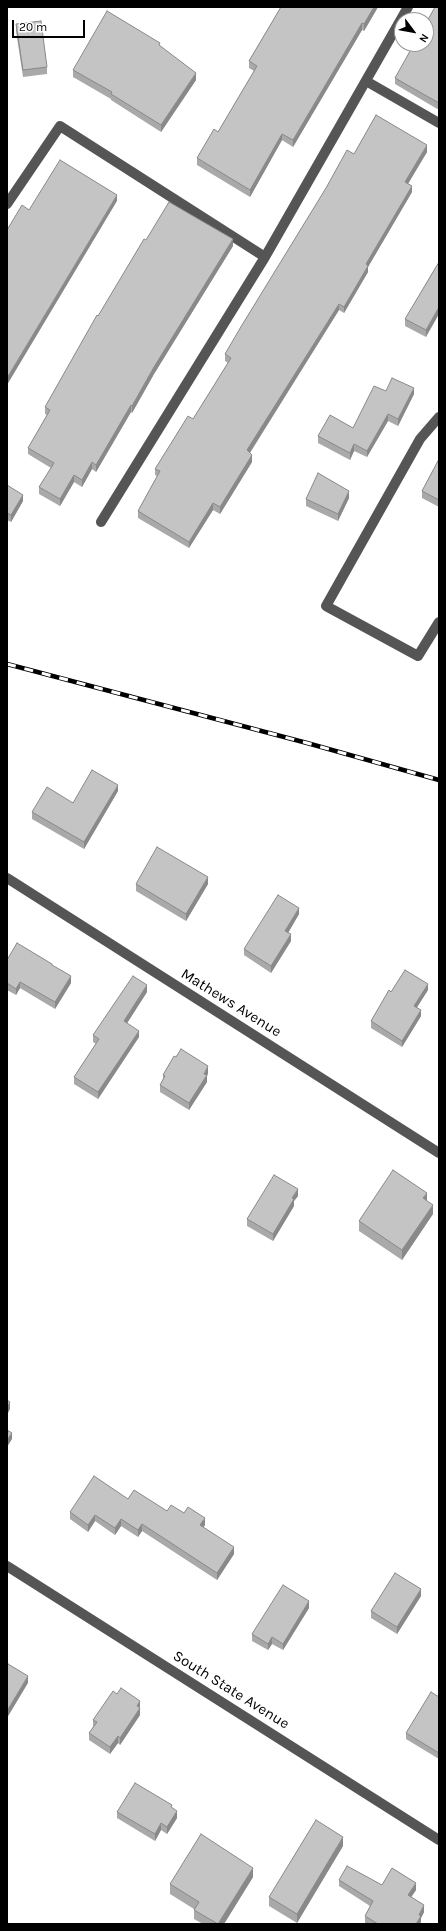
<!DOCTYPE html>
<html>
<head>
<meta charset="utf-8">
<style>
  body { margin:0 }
  #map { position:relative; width:446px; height:1931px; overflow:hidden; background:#fff; font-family:Karla,sans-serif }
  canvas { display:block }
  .frame { position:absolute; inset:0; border:8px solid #000; pointer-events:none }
  .north { position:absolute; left:394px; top:12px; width:40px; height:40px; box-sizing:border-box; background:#fff; border:1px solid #999; border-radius:50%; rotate:122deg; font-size:11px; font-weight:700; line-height:16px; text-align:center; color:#000 }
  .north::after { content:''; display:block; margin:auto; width:14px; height:18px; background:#000; clip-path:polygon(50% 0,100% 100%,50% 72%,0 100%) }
  .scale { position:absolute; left:12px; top:20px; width:73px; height:18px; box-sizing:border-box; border:2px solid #000; border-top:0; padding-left:5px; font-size:12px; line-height:14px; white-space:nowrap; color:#000; -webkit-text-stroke:3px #fff; paint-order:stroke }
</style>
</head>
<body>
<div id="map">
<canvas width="446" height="1931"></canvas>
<div class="frame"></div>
<div class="north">N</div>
<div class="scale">20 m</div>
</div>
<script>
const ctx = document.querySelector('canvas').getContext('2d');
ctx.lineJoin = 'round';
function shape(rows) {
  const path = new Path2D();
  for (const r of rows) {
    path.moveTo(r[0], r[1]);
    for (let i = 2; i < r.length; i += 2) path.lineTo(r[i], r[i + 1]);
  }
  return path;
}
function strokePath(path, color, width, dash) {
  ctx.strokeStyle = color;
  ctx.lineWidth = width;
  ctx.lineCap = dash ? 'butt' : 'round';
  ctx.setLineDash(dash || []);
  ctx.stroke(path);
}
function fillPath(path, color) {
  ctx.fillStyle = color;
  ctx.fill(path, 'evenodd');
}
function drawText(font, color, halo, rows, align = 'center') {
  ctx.font = font + ' Karla,sans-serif';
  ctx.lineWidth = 3;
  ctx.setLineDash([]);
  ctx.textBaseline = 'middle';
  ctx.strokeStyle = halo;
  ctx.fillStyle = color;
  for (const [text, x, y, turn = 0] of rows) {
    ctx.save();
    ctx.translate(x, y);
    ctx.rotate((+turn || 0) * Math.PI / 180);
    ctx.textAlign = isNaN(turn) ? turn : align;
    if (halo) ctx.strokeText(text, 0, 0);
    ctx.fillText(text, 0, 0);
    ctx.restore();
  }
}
const minor = shape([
  [366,81,439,123],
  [7,204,60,126,265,257,408,7],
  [439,417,420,439,326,606,418,656,439,622],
  [101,522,265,257],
  [7,878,439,1153],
  [7,1566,439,1840]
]);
const rail = shape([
  [7,664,307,743,439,780]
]);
const wall = shape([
  [281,7,378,7,364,31,362,30,293,147,282,140,250,197,197,165,197,158,218,132,254,71,249,68,249,61],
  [439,7,439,110,395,84,395,78],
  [16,24,47,67,47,74,23,77,16,31],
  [160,46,196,80,161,132,111,100,111,99,73,77,73,70],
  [427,152,408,183,412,192,368,267,368,272,344,313,339,310,250,453,252,462,220,514,213,510,189,548,138,518,138,511,157,476,155,475,155,469,193,419,228,363,225,361,225,354,354,154],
  [146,240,233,246,154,374,132,413,131,412,96,472,92,469,82,487,74,482,60,506,39,494,39,487,51,468,28,454,28,448,47,415,45,414,45,407,98,316],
  [439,262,426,337,405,326,405,319],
  [386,391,414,394,398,426,388,421,367,457,354,451,350,460,318,443,318,436,353,428],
  [439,459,439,507,422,498,422,491],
  [7,485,23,501,11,522,7,520],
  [349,498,338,521,306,506,306,499],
  [118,791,84,849,32,819,32,812],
  [136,884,208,884,186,921,136,891],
  [299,914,288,933,291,941,271,973,244,955,244,949],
  [7,960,52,966,71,983,55,1009,20,988,16,995,7,990],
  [428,990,417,1007,421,1016,402,1047,371,1028,371,1021,391,992],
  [147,992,127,1023,139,1037,98,1099,74,1084,74,1077,96,1044,93,1042,93,1035],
  [208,1073,207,1076,207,1082,189,1110,160,1092,160,1085,163,1079,163,1075],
  [298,1196,294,1201,294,1206,273,1241,247,1226,247,1219],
  [427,1201,433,1214,402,1260,359,1231,359,1221],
  [128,1499,167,1511,184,1513,205,1525,203,1527,234,1554,217,1580,142,1531,138,1537,121,1526,115,1535,95,1521,88,1532,70,1519,70,1512],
  [421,1596,397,1634,371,1618,371,1611],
  [309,1608,283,1650,272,1644,268,1650,252,1641,252,1634],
  [439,1697,439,1759,406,1739,406,1733],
  [140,1708,140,1715,120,1745,118,1743,110,1754,89,1740,89,1733,93,1727,93,1720],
  [172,1808,177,1818,167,1834,161,1830,155,1841,117,1818,117,1812],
  [343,1846,297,1923,269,1906,269,1897],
  [253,1877,224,1924,203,1924,194,1919,194,1909,170,1894,170,1884],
  [339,1880,416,1890,411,1897,424,1912,421,1918,421,1922,420,1924,367,1924,365,1923,365,1916,370,1906,339,1886]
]);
const shadedWall = shape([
  [374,7,378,7,364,31,364,24],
  [362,23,362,30,293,147,293,140],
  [196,73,196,80,161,132,161,125],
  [282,134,282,140,250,197,250,190],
  [427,145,427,152,405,189,405,182],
  [412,186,412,192,368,267,368,272,344,313,344,307,366,264],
  [117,195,117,201,7,385,7,378],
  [233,239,233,246,154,374,132,413,132,406,154,367],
  [339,304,339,310,247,457,247,450],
  [439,307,439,314,426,337,426,330],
  [414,388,414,394,398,426,398,419],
  [131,405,131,412,96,472,96,465],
  [388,414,388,421,367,457,367,451],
  [354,444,354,451,350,460,350,453],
  [252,455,252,462,220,514,220,507],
  [92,462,92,469,82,487,82,480],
  [74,475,74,482,60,506,60,499],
  [349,491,349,498,338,521,338,514],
  [23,495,23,501,11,522,11,515],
  [213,503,213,510,189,548,189,542],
  [118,785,118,791,84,849,84,842],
  [208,877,208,884,186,921,186,914],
  [299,908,299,914,285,938,285,931],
  [291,934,291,941,271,973,271,966],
  [71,976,71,983,55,1009,55,1002],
  [20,982,20,988,16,995,16,989],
  [428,984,428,990,414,1012,414,1006],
  [147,985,147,992,124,1028,124,1021],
  [421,1010,421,1016,402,1047,402,1041],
  [139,1031,139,1037,98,1099,98,1092],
  [208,1066,208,1073,207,1076,207,1082,189,1110,189,1103,204,1074],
  [298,1189,298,1196,294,1201,294,1206,273,1241,273,1234,292,1198],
  [427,1193,427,1202,423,1198],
  [433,1205,433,1214,402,1260,402,1250],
  [10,1402,10,1409,7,1415,7,1408],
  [12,1433,12,1439,7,1447,7,1440],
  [95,1515,95,1521,88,1532,88,1525],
  [205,1518,205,1525,200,1532,200,1525],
  [121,1519,121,1526,115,1535,115,1528],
  [142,1524,142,1531,138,1537,138,1530],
  [234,1547,234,1554,217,1580,217,1573],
  [421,1589,421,1596,397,1634,397,1627],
  [309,1601,309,1608,283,1650,283,1644],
  [272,1637,272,1644,268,1650,268,1644],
  [28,1676,28,1683,7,1718,7,1711],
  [140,1701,140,1708,137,1706],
  [140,1708,140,1715,120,1745,120,1738],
  [118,1736,118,1743,110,1754,110,1747],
  [177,1811,177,1818,167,1834,167,1827],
  [161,1823,161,1830,155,1841,155,1834],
  [343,1837,343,1846,297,1923,297,1914],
  [253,1868,253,1877,224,1924,218,1924],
  [416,1883,416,1890,408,1902,408,1895],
  [424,1905,424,1912,421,1918,421,1922,420,1924,416,1924,419,1915]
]);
const building = shape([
  [281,7,374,7,364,24,362,23,293,140,282,134,250,190,197,158,214,129,218,132,257,66,249,61,281,7],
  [435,7,439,7,439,103,395,78,414,44,426,44,426,23,435,7],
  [107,11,160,43,159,45,196,73,161,125,111,94,112,92,73,70,107,11],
  [41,21,47,67,23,70,16,24,41,21],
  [376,115,427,145,405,182,412,186,366,264,368,266,344,307,339,304,247,450,252,455,220,507,213,503,189,542,138,511,160,471,155,469,188,416,193,419,231,358,225,354,242,325,326,188,347,150,354,154,376,115],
  [60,160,117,195,7,378,7,230,22,205,29,210,60,160],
  [169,202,233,239,154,367,132,406,131,405,96,465,92,462,82,480,74,475,60,499,39,487,54,463,28,448,50,410,45,407,97,315,98,316,144,239,146,240,169,202],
  [439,262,439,307,426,330,405,319,439,262],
  [392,378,414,388,398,419,388,414,367,451,354,444,350,453,318,436,330,415,353,428,374,386,386,391,392,378],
  [439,459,439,500,422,491,439,459],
  [318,473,349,491,338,514,306,499,318,473],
  [7,485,23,495,11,515,7,513,7,485],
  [92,770,118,785,84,842,32,812,47,787,73,803,92,770],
  [157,847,208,877,186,914,136,884,157,847],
  [278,895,299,908,285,931,291,934,271,966,244,949,278,895],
  [17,943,52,964,52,965,71,976,55,1002,20,982,16,989,7,983,7,960,17,943],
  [405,970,428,984,414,1006,421,1010,402,1041,371,1021,389,990,391,992,405,970],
  [133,976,147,985,124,1021,139,1031,98,1092,74,1077,99,1039,93,1035,133,976],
  [181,1049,208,1066,204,1074,207,1075,189,1103,160,1085,165,1076,163,1075,174,1056,176,1057,181,1049],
  [393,1170,427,1193,423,1198,433,1205,402,1250,359,1221,393,1170],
  [274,1175,298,1189,292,1198,294,1199,273,1234,247,1219,274,1175],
  [7,1400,10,1402,7,1408,7,1400],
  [7,1430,12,1433,7,1440,7,1430],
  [94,1476,128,1499,134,1490,167,1511,171,1505,184,1513,188,1507,205,1518,200,1525,234,1547,217,1573,142,1524,138,1530,121,1519,115,1528,95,1515,88,1525,70,1512,94,1476],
  [395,1573,421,1589,397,1627,371,1611,395,1573],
  [283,1585,309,1601,283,1644,272,1637,268,1644,252,1634,283,1585],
  [8,1664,28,1676,7,1711,7,1665,8,1664],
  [121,1688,140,1701,137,1706,140,1708,120,1738,118,1736,110,1747,89,1733,97,1722,93,1720,113,1691,117,1694,121,1688],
  [431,1692,439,1697,439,1753,406,1733,431,1692],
  [135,1783,172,1805,171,1807,177,1811,167,1827,161,1823,155,1834,117,1812,135,1783],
  [316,1820,343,1837,297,1914,269,1897,316,1820],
  [201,1834,253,1868,218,1924,194,1910,199,1902,170,1884,201,1834],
  [347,1866,382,1885,392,1868,416,1883,408,1895,424,1905,419,1915,421,1916,416,1924,378,1924,365,1916,373,1901,339,1880,347,1866]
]);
const streetNames = [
  ["Mathews Avenue",231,1003,32],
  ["South State Avenue",231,1690,32]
];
strokePath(minor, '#555', 10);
strokePath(rail, '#000', 4.5);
strokePath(rail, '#fff', 3, [9]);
fillPath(wall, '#a9a9a9');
fillPath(shadedWall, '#898989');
fillPath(building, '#c4c4c4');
strokePath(building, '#898989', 1);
drawText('15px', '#000', '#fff', streetNames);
</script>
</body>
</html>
